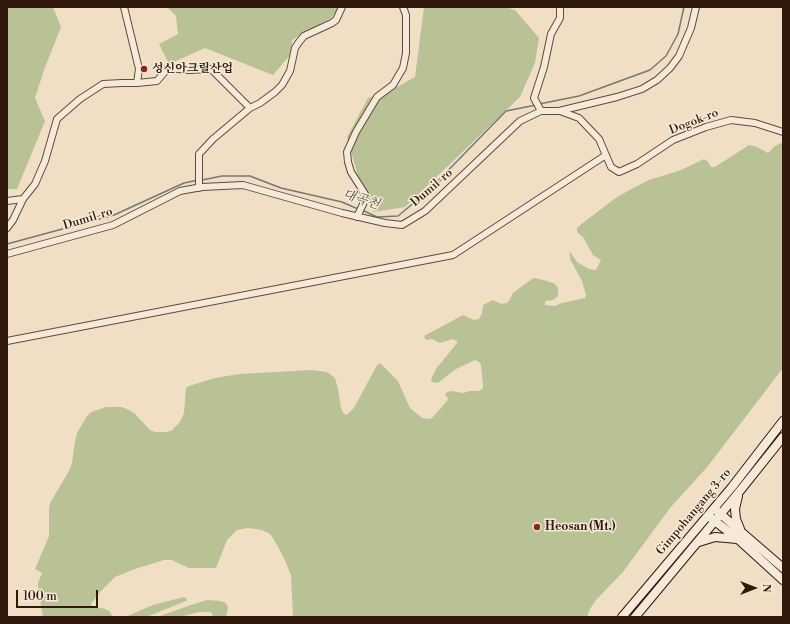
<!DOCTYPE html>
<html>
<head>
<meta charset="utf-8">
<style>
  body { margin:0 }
  #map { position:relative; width:790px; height:624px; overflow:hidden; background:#f0dfc5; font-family:"Libre Bodoni",serif }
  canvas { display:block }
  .frame { position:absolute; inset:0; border:8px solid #30190c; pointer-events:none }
  .north { position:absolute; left:734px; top:568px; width:40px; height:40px; -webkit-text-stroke:3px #f5ead9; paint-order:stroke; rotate:90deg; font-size:11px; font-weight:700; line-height:16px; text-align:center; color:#30190c }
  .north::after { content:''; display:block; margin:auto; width:14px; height:18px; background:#30190c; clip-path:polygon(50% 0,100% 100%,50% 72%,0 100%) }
  .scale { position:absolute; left:16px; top:590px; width:82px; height:18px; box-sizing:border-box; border:2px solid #30190c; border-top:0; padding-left:5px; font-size:12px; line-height:14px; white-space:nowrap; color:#30190c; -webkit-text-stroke:3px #f5ead9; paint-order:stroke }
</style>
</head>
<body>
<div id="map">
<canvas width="790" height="624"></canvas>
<div class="frame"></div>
<div class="north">N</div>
<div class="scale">100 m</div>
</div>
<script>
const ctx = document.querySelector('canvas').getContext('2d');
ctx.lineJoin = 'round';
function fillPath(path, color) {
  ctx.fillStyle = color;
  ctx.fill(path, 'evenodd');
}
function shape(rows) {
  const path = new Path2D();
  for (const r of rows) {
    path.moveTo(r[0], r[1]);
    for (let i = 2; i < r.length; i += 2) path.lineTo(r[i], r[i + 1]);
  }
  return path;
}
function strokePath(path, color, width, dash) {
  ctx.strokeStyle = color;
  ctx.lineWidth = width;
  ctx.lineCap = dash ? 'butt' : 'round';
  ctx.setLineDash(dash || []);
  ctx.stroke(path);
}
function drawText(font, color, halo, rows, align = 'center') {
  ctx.font = font + ' "Libre Bodoni","Noto Serif KR",serif';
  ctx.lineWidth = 3;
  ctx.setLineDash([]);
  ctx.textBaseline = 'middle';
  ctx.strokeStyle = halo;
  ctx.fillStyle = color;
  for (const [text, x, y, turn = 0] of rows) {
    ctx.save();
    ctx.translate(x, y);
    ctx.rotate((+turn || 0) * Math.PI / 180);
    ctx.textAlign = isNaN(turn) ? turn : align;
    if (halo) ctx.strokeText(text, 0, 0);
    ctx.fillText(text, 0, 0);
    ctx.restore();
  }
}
const green = shape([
  [7,7,53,7,61,27,44,70,35,98,45,121,17,189,7,189],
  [167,7,339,7,331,18,292,40,291,54,273,75,205,48,169,64,159,44,178,34,176,16],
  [424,7,505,7,515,10,539,38,535,63,520,97,405,207,374,212,359,180,347,137,368,98,390,91,415,77],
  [783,142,783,368,708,466,670,508,623,572,596,600,590,609,587,617,293,617,291,575,283,556,273,538,270,534,262,530,248,528,237,530,227,540,216,568,189,568,172,560,164,560,135,569,115,577,100,592,91,604,92,606,105,609,109,611,113,617,43,617,38,588,38,583,42,573,35,569,49,536,49,510,50,503,69,471,72,463,75,442,77,433,87,416,91,412,106,407,121,407,127,409,134,413,150,430,155,432,166,432,171,431,180,422,184,413,186,388,189,386,215,378,239,374,312,370,327,372,335,378,338,389,341,408,344,414,346,415,354,408,377,365,380,363,398,381,410,408,422,418,429,419,432,418,447,401,448,398,445,395,447,392,451,391,463,393,470,391,479,391,483,388,483,386,481,365,479,362,475,360,454,370,438,383,432,382,431,379,436,369,457,343,457,341,453,339,440,343,432,339,426,340,424,336,463,315,474,320,479,319,482,313,483,305,493,300,501,304,507,303,509,301,513,293,532,279,535,278,547,281,555,284,558,288,558,295,556,298,553,300,545,301,545,305,555,306,562,303,585,298,586,295,582,281,571,261,569,251,577,262,589,269,596,270,601,260,593,255,583,237,577,232,577,228,584,222,617,197,637,186,649,180,681,170,704,159,707,161,711,167,715,167,749,145,757,147,768,153,775,146],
  [184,597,187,599,186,601,146,617,125,617,153,605],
  [207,600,220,601,226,603,228,608,226,617,213,617,212,613,209,612,199,612,180,617,157,617,188,606]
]);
const stream = shape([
  [539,104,579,96,650,70,666,56,678,34,684,7],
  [202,180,222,176,250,176,281,188,342,202,358,209],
  [362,210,377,217,398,216,428,191,506,111,536,105],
  [7,244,114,215,184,183,198,180]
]);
const street = shape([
  [137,83,157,81,168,68,189,70,211,69,250,108],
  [541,111,534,98,544,67,551,34,560,18,560,7],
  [560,111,579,118,599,139,611,167,619,172,637,164,673,140,706,127,731,120,755,123,783,132],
  [199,188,199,154,213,139,250,108,260,103,275,92,282,85,290,71,295,48,299,42,304,36,332,23,336,20,342,7],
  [7,201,23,199],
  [357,217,364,202,365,194,351,172,348,162,347,152,356,132,377,97,393,85,403,68,406,53,406,15,403,7],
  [7,228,13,220,23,199,35,184,45,161,57,119,80,99,103,84,122,83,137,83,139,69,124,7],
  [7,254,113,225,180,191,202,187,243,185,342,213,385,223,402,225,425,211,520,121,541,111,559,111,617,97,642,89,657,80,670,68,679,56,691,28,696,7],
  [7,341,453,255,606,155]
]);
const secondary = shape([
  [738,496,735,509,736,519,740,529],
  [717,511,783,568],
  [711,518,738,539,783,580],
  [699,542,715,537,737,539],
  [622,617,732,487,783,421],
  [635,617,739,492,783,437]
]);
const markers = [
  [144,69,4,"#8f2418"],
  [537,527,4,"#8f2418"]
];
const poiNames = [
  ["성신아크릴산업",152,69],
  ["Heosan (Mt.)",545,527]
];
const streetNames = [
  ["Dogok-ro",694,122,-21],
  ["Dumil-ro",432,188,-41],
  ["Dumil-ro",88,219,-17],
  ["Gimpohangang 3-ro",694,512,-50]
];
const waterNames = [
  ["대곡천",361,200,18]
];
fillPath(green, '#b9c295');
strokePath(stream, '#727a77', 1.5);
strokePath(street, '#604a3a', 8);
strokePath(secondary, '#30190c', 10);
strokePath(street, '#f5ead9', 6);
strokePath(secondary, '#f5ead9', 8);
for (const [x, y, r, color] of markers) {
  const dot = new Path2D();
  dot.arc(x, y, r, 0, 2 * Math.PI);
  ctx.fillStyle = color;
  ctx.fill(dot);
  strokePath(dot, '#f5ead9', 1.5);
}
drawText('bold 12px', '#30190c', '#f5ead9', poiNames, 'left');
drawText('12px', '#30190c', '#f5ead9', streetNames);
drawText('italic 13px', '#56514a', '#f5ead9', waterNames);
</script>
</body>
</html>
